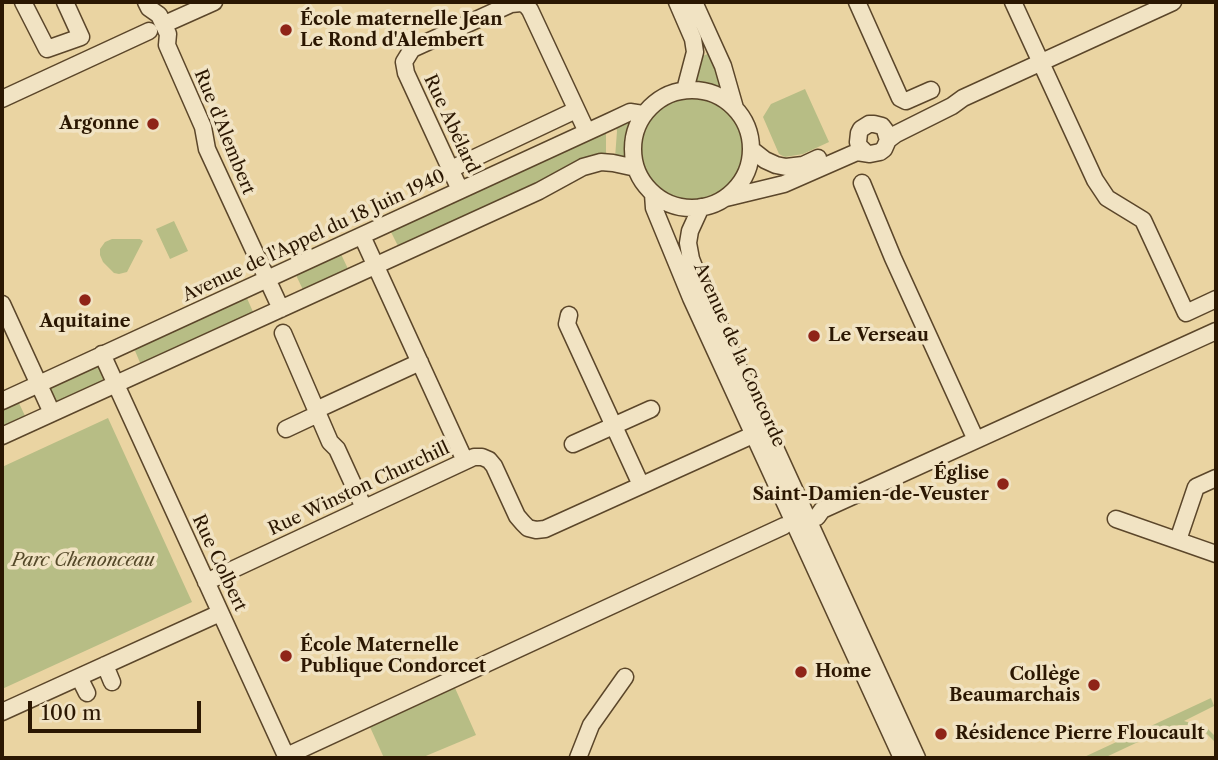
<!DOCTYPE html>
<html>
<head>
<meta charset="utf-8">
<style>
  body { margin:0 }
  #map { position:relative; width:1218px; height:760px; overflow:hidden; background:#ead4a2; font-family:"Libre Caslon Text",serif }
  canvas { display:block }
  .frame { position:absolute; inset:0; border:4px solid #2b1702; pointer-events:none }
  .scale { position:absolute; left:28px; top:701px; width:173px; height:32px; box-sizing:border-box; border:4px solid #2b1702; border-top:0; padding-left:9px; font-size:21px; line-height:24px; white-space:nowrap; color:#2b1702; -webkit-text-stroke:5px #f1e3c3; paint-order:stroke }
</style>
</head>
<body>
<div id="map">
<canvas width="1218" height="760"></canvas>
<div class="frame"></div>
<div class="scale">100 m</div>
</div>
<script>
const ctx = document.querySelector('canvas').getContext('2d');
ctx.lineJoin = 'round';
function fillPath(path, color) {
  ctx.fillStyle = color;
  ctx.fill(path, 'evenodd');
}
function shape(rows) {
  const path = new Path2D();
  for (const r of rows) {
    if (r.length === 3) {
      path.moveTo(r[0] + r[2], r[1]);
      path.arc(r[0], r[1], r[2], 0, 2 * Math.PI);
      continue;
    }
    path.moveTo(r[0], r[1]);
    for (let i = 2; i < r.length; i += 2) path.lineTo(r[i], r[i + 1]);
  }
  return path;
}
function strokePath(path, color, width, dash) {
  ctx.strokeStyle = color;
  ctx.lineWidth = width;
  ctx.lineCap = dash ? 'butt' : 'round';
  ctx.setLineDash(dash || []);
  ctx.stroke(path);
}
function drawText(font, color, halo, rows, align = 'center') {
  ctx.font = font + ' "Libre Caslon Text",serif';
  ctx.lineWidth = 7;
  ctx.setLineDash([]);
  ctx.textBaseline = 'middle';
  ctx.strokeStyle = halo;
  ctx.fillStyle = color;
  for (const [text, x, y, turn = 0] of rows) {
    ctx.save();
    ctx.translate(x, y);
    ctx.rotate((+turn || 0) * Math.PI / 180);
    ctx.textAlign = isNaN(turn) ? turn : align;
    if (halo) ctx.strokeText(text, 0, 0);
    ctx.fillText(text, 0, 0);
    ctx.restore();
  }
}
const green = shape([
  [710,53,724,89,721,90,712,86,694,83,700,57],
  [805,89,829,142,803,154,785,157,779,154,763,117,771,104],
  [691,149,52],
  [631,120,625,157,622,159,615,158,617,131,615,124],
  [606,128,606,156,585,160,399,248,390,230],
  [174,221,188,251,170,259,156,229],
  [112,239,140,239,143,241,127,272,119,274,114,273,103,262,100,255,100,249,105,242],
  [340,252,349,271,304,292,295,273],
  [246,296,254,314,141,365,133,346],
  [95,363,101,366,106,377,104,383,60,403,53,401,48,389,50,384],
  [17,399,26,418,2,429,2,406],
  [108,418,192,602,2,689,2,467],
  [455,688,476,735,421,758,384,758,370,727],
  [1211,698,1214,706,1184,721,1207,728,1216,737,1216,743,1204,731,1189,725,1180,725,1172,726,1104,758,1082,758]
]);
const minor = shape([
  [23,2,47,49,81,37,65,2],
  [146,2,149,8,159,15,168,34,167,45,203,127,207,149,281,309],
  [677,2,693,39,695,52,685,90],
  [694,2,723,66,735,108],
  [857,2,900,98,906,101,931,90],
  [1013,2,1095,180,1107,198,1143,220,1186,313,1216,299],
  [167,23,214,2],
  [692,149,59],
  [2,99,149,31],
  [888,140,896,134,952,106,963,98,1173,2],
  [751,149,765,160,776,165,786,167,803,165,818,158],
  [451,169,576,110],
  [862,183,893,258,976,440],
  [460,190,406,73,404,62,412,49,511,4,521,3,526,5,530,10,587,132],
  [653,194,654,208,691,298,902,758],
  [726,198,784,184,857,152,870,154,880,152,884,149,888,140,885,130,882,126,874,124,869,124,861,129,859,133,858,142,859,146,865,152],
  [701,207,690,231,688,243,691,259,704,292,917,758],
  [362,236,465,461],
  [2,304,52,413],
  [569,315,567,324,641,485],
  [283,333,330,442,337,449,364,508],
  [102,354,287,758],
  [2,401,611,121,630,112,643,114],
  [316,410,420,362],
  [286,429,318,414],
  [2,436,539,191,583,167,601,162,613,163,636,168],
  [573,444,651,409],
  [817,517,822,510,1216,331],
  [1116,519,1216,554],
  [1178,540,1196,487,1216,478],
  [206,582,474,457,482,457,489,460,494,466,517,516,523,523,528,528,536,530,545,529,766,429],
  [105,665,112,682],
  [79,677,87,693],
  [2,712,220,613],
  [293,753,784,526],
  [578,758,591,725,625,677]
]);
const markers = [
  [286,30,7,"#8f2418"],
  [153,124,7,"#8f2418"],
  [85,300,7,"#8f2418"],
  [814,336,7,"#8f2418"],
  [1003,484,7,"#8f2418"],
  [286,656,7,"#8f2418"],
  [801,672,7,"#8f2418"],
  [1094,685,7,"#8f2418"],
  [941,734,7,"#8f2418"]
];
const poiNames = [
  ["École maternelle Jean",300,20],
  ["Le Rond d'Alembert",300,41],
  ["Argonne",139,124,"right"],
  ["Aquitaine",85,322,"center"],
  ["Le Verseau",828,336],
  ["Église",989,474,"right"],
  ["Saint-Damien-de-Veuster",989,495,"right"],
  ["École Maternelle",300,646],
  ["Publique Condorcet",300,667],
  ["Home",815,672],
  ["Collège",1080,675,"right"],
  ["Beaumarchais",1080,696,"right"],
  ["Résidence Pierre Floucault",955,734]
];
const streetNames = [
  ["Rue Abélard",451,124,65],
  ["Rue d'Alembert",224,132,68],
  ["Avenue de l'Appel du 18 Juin 1940",314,236,-25],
  ["Avenue de la Concorde",739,355,66],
  ["Rue Winston Churchill",359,489,-25],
  ["Rue Colbert",219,563,65]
];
const parkNames = [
  ["Parc Chenonceau",83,561]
];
fillPath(green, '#b7bd85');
strokePath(minor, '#5b462a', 19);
strokePath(minor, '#f1e3c3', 16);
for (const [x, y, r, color] of markers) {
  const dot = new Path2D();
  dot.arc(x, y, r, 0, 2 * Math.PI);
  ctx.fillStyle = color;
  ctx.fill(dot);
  strokePath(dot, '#f1e3c3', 2.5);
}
drawText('bold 18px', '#2b1702', '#f1e3c3', poiNames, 'left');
drawText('18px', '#2b1702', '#f1e3c3', streetNames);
drawText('italic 18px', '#554929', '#f1e3c3', parkNames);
</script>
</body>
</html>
